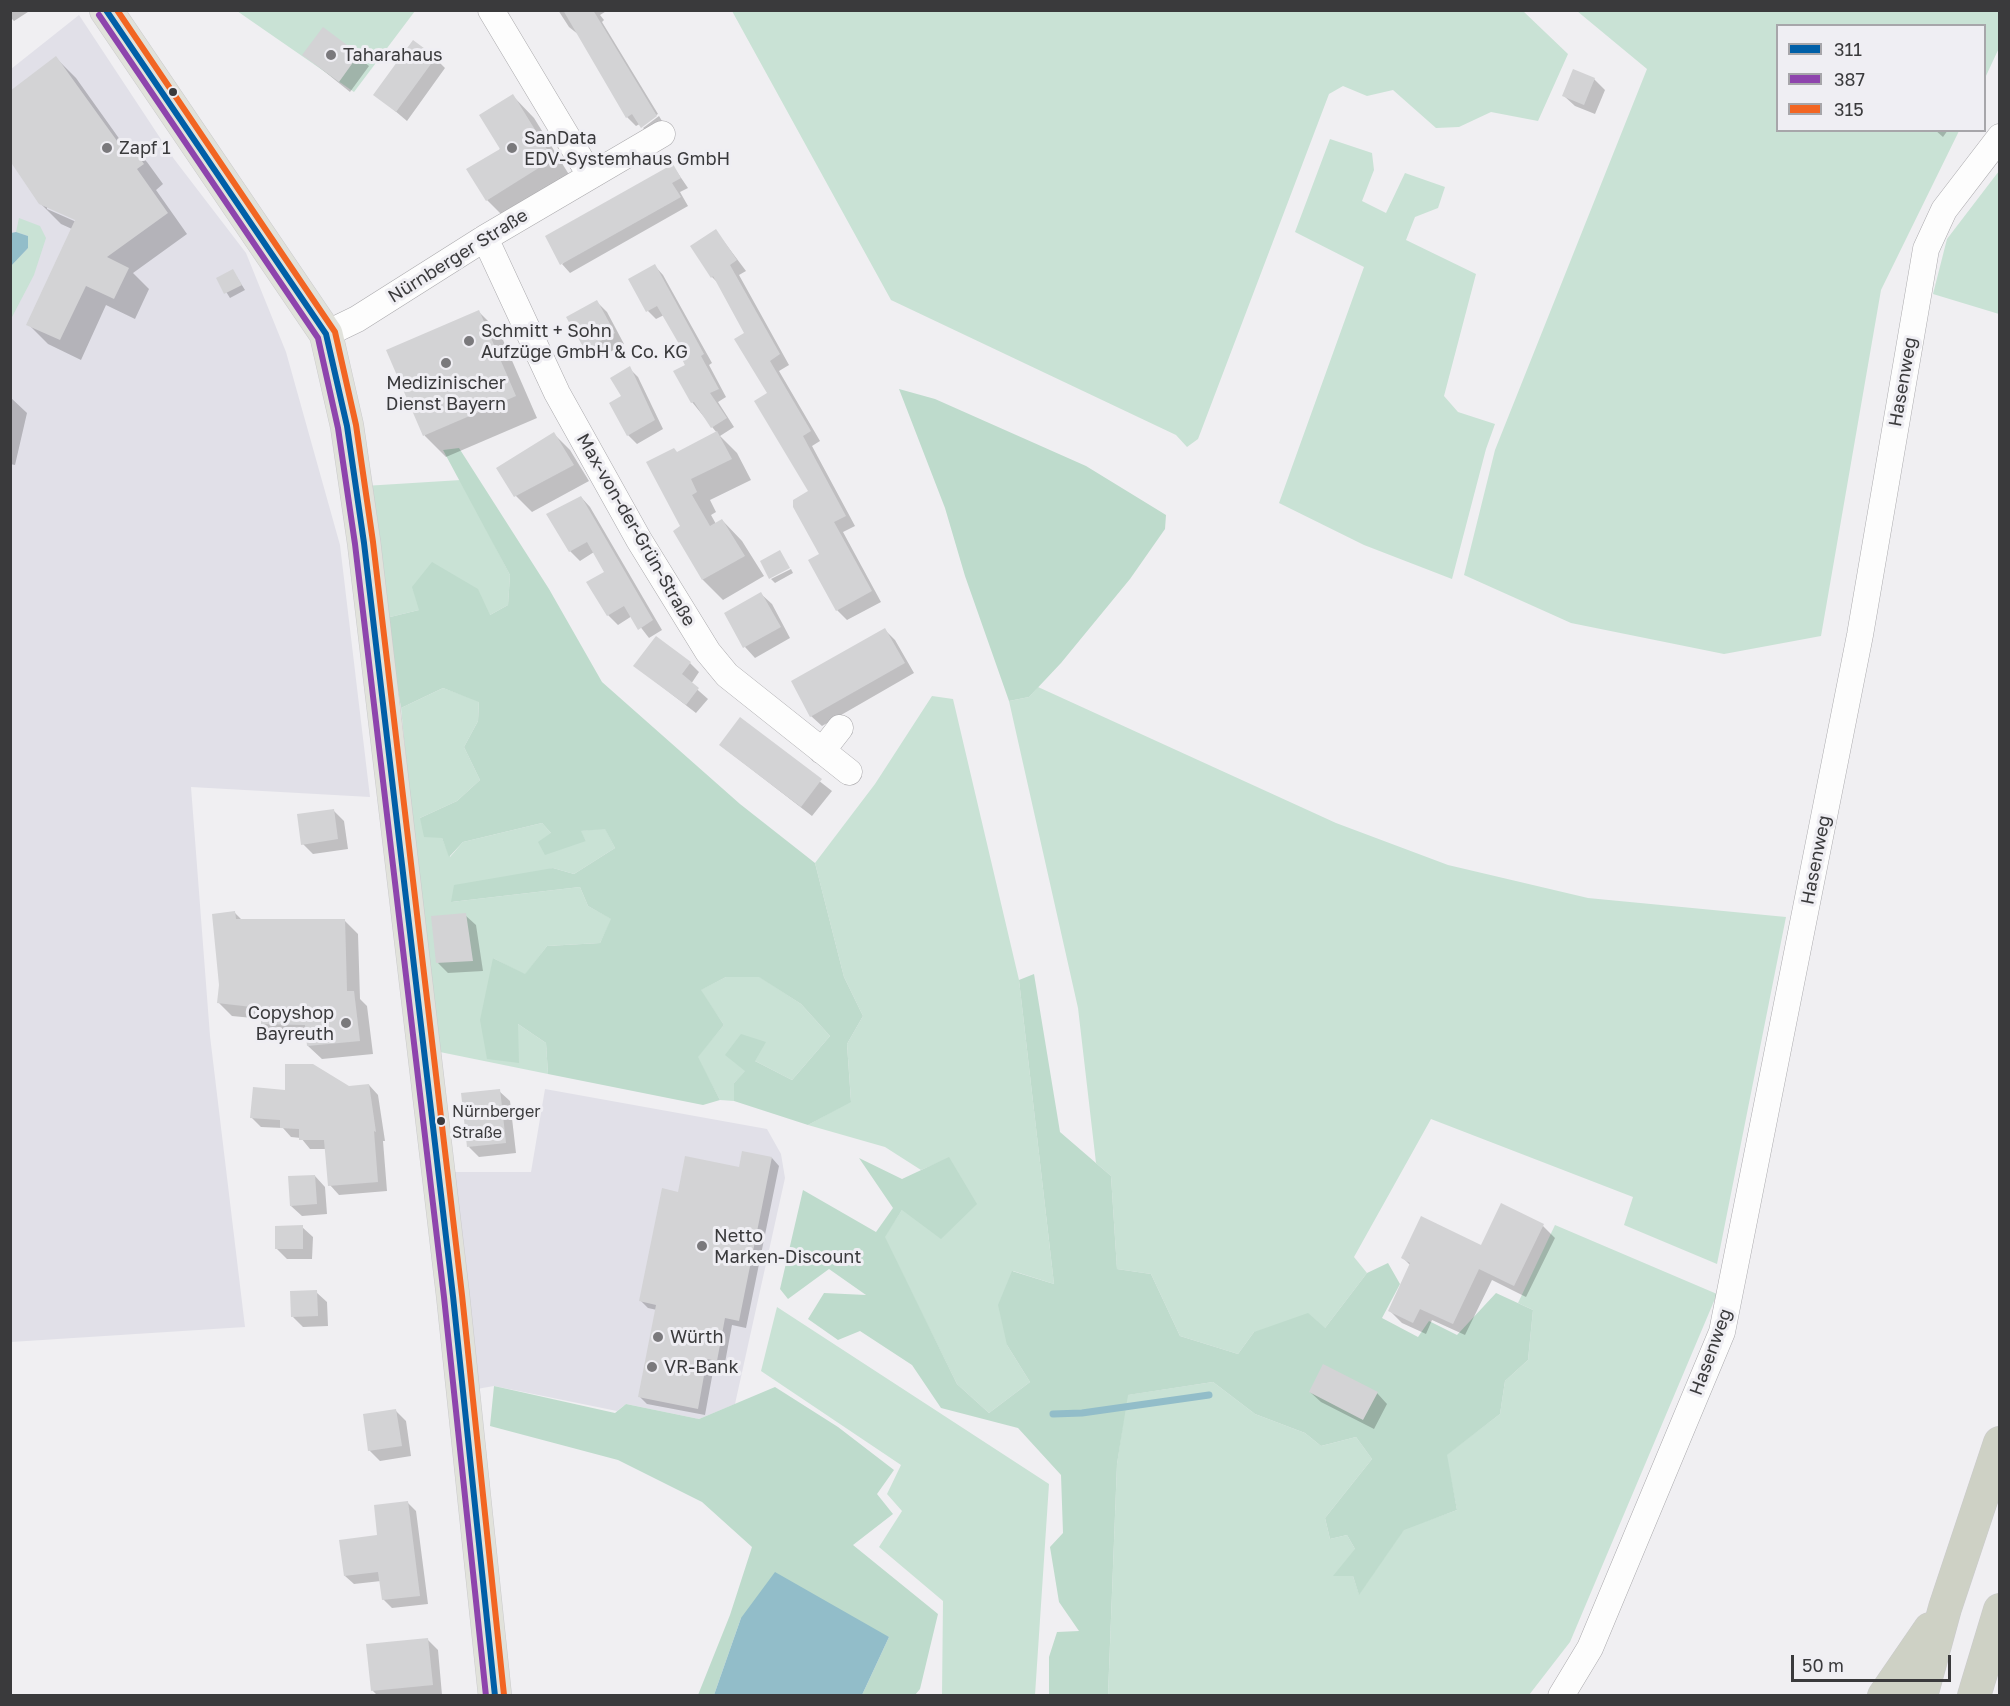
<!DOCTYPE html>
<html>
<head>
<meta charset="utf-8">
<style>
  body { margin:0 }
  #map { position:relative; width:2010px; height:1706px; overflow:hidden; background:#f0eff2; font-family:"Golos Text",sans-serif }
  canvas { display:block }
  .frame { position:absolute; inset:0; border:12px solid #3a3a3c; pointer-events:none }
  .legend { position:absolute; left:1776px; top:24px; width:210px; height:108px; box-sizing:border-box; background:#efeef3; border:2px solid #a7a6aa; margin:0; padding:8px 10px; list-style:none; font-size:18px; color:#3a3a3c }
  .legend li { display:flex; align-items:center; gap:12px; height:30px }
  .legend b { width:30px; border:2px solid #a7a6aa }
  .scale { position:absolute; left:1791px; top:1655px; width:160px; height:27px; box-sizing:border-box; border:3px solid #3a3a3c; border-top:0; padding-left:8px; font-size:18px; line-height:21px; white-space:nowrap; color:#3a3a3c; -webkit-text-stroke:4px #efeef3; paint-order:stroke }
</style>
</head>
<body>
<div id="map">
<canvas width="2010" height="1706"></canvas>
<div class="frame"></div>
<ul class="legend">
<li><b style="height:8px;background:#005fa8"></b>311</li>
<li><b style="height:8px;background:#8e44ad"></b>387</li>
<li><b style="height:8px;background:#f26522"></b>315</li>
</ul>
<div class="scale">50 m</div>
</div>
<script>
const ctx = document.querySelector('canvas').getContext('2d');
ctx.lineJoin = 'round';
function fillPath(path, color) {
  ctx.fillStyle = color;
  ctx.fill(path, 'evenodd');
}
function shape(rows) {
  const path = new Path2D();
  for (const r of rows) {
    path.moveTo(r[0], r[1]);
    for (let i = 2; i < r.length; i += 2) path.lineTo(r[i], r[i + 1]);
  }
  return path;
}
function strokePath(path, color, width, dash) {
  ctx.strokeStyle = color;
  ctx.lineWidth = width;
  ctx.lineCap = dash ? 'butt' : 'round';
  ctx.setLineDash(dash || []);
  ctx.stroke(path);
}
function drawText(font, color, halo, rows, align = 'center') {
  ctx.font = font + ' "Golos Text",sans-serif';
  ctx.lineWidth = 6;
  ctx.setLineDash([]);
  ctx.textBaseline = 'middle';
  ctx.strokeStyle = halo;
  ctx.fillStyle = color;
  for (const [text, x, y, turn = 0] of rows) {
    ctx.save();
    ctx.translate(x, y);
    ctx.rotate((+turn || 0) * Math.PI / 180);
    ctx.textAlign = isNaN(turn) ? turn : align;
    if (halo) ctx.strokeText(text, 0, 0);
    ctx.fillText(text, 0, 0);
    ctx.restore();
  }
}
const built = shape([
  [79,15,174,159,246,253,286,352,340,545,370,797,191,787,210,1036,245,1327,11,1342,11,69],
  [545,1089,767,1129,781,1154,785,1178,735,1404,699,1419,626,1404,617,1411,494,1386,471,1390,444,1172,531,1172]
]);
const green = shape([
  [237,11,415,11,354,92],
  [732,11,1523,11,1568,54,1538,121,1491,112,1459,127,1436,128,1393,90,1367,96,1343,86,1329,94,1198,439,1187,447,1176,435,891,300],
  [1577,11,1999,11,1999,48,1985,78,1984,26,1778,26,1778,130,1959,131,1881,290,1821,636,1724,654,1571,623,1464,575,1495,450,1647,69],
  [1330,139,1372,153,1374,170,1362,201,1386,213,1405,173,1445,187,1438,208,1415,217,1406,240,1476,274,1444,396,1458,412,1495,424,1486,449,1452,579,1364,545,1279,503,1364,267,1295,232],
  [1999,171,1999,314,1933,294,1947,239],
  [19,218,40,226,46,238,34,275,11,319,11,266,28,248,28,236,16,232],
  [461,480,510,575,508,605,490,615,419,610,386,618,364,486],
  [1038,687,1336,823,1448,865,1588,898,1786,917,1717,1264,1624,1225,1633,1197,1431,1119,1354,1257,1367,1273,1325,1328,1254,1332,1238,1354,1180,1336,1151,1274,1117,1269,1111,1176,1096,1163,1078,1008,1009,701,1029,697],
  [443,688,479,701,478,721,464,747,480,780,457,801,420,818,442,838,450,857,463,842,542,823,551,833,586,841,580,831,605,828,615,848,574,874,553,868,451,902,580,887,588,906,612,919,600,943,547,946,525,975,493,958,518,1024,546,1043,548,1074,435,1051,401,708],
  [932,696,953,699,1019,980,1054,1284,1013,1271,1007,1345,1030,1382,989,1413,957,1384,884,1237,902,1210,949,1158,921,1170,885,1147,808,1125,851,1101,847,1044,863,1016,844,977,815,863,875,784],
  [726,977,760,977,801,1004,830,1036,792,1080,755,1061,734,1083,734,1101,720,1100,697,1057,724,1025,700,990],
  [1555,1225,1717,1294,1570,1642,1529,1695,1108,1696,1117,1464,1127,1395,1213,1382,1255,1414,1305,1433,1321,1446,1356,1437,1372,1459,1325,1518,1330,1539,1347,1535,1355,1549,1353,1576,1359,1594,1404,1529,1457,1510,1446,1455,1500,1414,1505,1381,1528,1360,1533,1310,1518,1303],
  [777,1307,1049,1484,1035,1695,942,1695,943,1601,879,1547,902,1511,887,1494,901,1465,761,1371]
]);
const forest = shape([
  [899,389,935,399,1086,466,1166,515,1165,529,1130,579,1061,663,1029,697,1009,701,965,576,945,508],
  [459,448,549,589,602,682,740,804,815,863,844,977,863,1016,847,1044,851,1102,808,1125,734,1101,734,1083,745,1071,725,1055,741,1034,766,1042,755,1061,792,1080,830,1036,801,1004,759,977,726,977,701,990,724,1025,698,1057,720,1100,703,1105,548,1074,546,1043,518,1024,519,1063,487,1059,480,1020,493,958,525,974,547,946,600,943,611,919,588,906,580,887,451,902,454,885,553,868,574,874,615,848,605,829,581,831,586,841,545,855,538,842,551,833,542,823,463,842,449,857,442,838,424,837,420,818,457,801,480,780,464,747,478,721,479,702,443,688,401,708,386,618,419,610,412,587,432,562,478,589,490,615,508,605,510,575,443,450],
  [1034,974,1060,1132,1111,1176,1117,1269,1151,1274,1180,1336,1238,1354,1254,1332,1308,1313,1325,1328,1367,1273,1388,1263,1400,1284,1382,1318,1418,1337,1429,1321,1457,1335,1496,1293,1533,1310,1528,1360,1505,1381,1500,1414,1447,1455,1457,1510,1404,1530,1359,1595,1353,1576,1333,1576,1355,1549,1347,1535,1330,1539,1325,1518,1372,1459,1356,1437,1321,1446,1305,1433,1255,1414,1213,1382,1128,1395,1117,1464,1108,1695,1049,1696,1049,1657,1057,1632,1079,1631,1059,1602,1050,1547,1063,1533,1061,1475,1018,1428,941,1408,912,1365,860,1331,838,1340,808,1319,824,1293,866,1295,829,1269,788,1299,780,1289,803,1190,876,1232,893,1208,859,1158,902,1179,949,1157,977,1204,941,1239,902,1210,885,1237,957,1384,989,1413,1030,1382,1007,1345,998,1305,1012,1271,1054,1284,1019,980],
  [494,1386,615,1413,626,1404,699,1419,775,1387,838,1427,894,1470,877,1494,893,1514,853,1545,938,1614,920,1689,915,1695,862,1695,889,1637,741,1618,714,1695,698,1695,730,1615,752,1547,702,1502,618,1460,490,1426]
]);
const water = shape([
  [16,232,28,236,28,248,11,266,11,233],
  [775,1572,889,1637,862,1695,714,1695,741,1618]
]);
const shadow = shape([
  [10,10,31,10,14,21,10,17],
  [558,10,608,10,600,15,604,20,602,22,658,114,636,126,627,117,579,35,569,27],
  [323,29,369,66,350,92,304,55],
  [56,58,76,78,123,144,127,141,147,162,163,184,156,190,187,234,133,273,149,289,135,319,106,305,81,360,48,344,28,324,72,229,61,224,40,203],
  [47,206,82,221,81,224,47,209],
  [435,58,445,68,407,121,375,94],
  [1594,79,1605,90,1595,114,1575,106,1564,96],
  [513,96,534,118,573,181,509,222,487,200],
  [659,116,665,126,651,136,643,128],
  [1935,130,1948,130,1943,137],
  [673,166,688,188,680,192,688,206,570,273,562,264],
  [716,231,746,271,739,275,789,365,779,371,820,441,812,446,855,526,843,532,881,602,847,620,837,610,821,555,793,502,811,491,746,333,720,285,712,277],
  [655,266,663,275,712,363,709,365,726,397,718,402,734,427,720,436,737,453,751,480,710,500,716,512,711,515,716,524,722,520,742,541,764,576,723,600,703,580,675,531,682,527,678,453,717,433,692,402,681,344,664,315,656,319,648,311],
  [233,271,245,290,230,298,218,279],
  [597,302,607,312,624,344,596,360,586,349],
  [479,312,500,333,537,418,446,457,425,436,388,351],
  [629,368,638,377,663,429,637,444,628,435,623,397],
  [10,397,27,413,15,465,10,464],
  [554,434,570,450,589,481,532,512,516,496,498,468],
  [581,497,590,507,662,630,649,638,632,616,618,625,608,615,606,572,594,552,580,561,570,551,548,514],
  [791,569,793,573,775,583,771,579],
  [761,594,772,604,790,638,755,658,745,647],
  [885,630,895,640,914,673,822,726,811,716],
  [690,663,699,672,691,684,708,699,696,713,635,666],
  [740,719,832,791,812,816,720,745],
  [333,810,344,821,348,849,313,854,303,844],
  [235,913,242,920,345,921,358,934,360,999,367,1006,373,1054,322,1059,308,1046,308,1038,276,1037,263,1024,263,1019,232,1016,219,1003],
  [465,915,476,925,483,971,448,973,438,963],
  [369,1085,378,1095,385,1141,383,1141,387,1191,339,1195,330,1185,326,1149,310,1149,301,1138,291,1137,283,1128,261,1127,251,1117,286,1092],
  [499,1091,510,1101,516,1153,479,1157,469,1147],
  [772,1158,779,1166,746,1328,732,1325,724,1368,714,1366,705,1415,647,1404,640,1397,657,1310,648,1308,641,1301,679,1193],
  [315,1176,325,1187,327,1214,302,1216,291,1206],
  [1543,1226,1555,1238,1526,1297,1492,1280,1465,1335,1432,1320,1426,1334,1402,1323,1390,1311,1411,1266,1403,1258,1481,1247],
  [302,1227,313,1237,312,1259,287,1259,276,1248],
  [316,1292,327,1302,328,1326,303,1327,293,1317],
  [1310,1392,1377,1393,1387,1404,1374,1429,1321,1402],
  [396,1411,406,1421,411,1456,380,1461,369,1450],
  [407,1502,416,1511,428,1604,392,1608,383,1599,381,1581,354,1584,345,1576],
  [427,1639,438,1650,442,1695,378,1696,372,1690]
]);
const stream = shape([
  [1053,1414,1082,1413,1209,1395]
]);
const building = shape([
  [563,10,593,10,657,116,641,128,632,114,626,118],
  [323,27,359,54,339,82,302,55],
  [413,40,436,57,396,112,373,95],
  [56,56,120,145,127,139,144,164,137,169,168,213,107,257,129,268,114,299,86,286,60,340,26,325,75,220,39,204,10,161,10,91],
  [1573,69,1595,78,1584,105,1562,96],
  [513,94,553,159,486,201,466,169,500,149,479,115],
  [673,164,681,178,672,183,681,197,560,265,545,236],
  [716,229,737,260,730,265,780,354,770,361,811,431,803,436,846,516,834,522,872,591,836,611,808,560,819,554,793,507,793,500,808,491,754,401,767,393,734,339,744,333,713,276,711,278,690,246],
  [655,264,704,354,701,356,719,389,710,393,727,418,711,428,694,402,691,403,673,371,685,365,675,346,679,344,657,306,646,312,628,279],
  [233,269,242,285,224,294,216,278],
  [597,300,615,333,585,350,566,317],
  [479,310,516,396,423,436,386,350],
  [630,366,655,420,627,436,609,403,621,396,610,378],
  [717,431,732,459,691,479,697,492,692,495,710,526,722,519,745,556,702,580,673,531,680,526,646,462,674,448,677,452],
  [554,432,574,465,514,497,496,468],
  [581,496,653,620,638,630,624,606,607,616,586,582,604,572,587,542,569,552,546,514],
  [780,550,790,568,769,579,760,561],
  [761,592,781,627,743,648,724,613],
  [885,628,905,663,810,717,791,681],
  [656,636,691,662,682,674,699,688,686,705,633,666],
  [740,717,822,779,801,807,719,745],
  [334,809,338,839,301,845,297,814],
  [235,911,236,919,345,919,347,991,354,991,360,1041,307,1046,305,1025,261,1024,261,1008,217,1003,219,985,212,914],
  [466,913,473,961,436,963,431,916],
  [285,1064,313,1064,349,1086,369,1084,376,1132,374,1131,378,1182,328,1186,324,1140,299,1140,299,1129,280,1128,280,1120,250,1118,253,1087,285,1090],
  [500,1089,506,1143,467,1147,461,1093],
  [742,1151,772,1157,739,1321,725,1318,717,1361,707,1359,698,1409,638,1397,656,1305,639,1301,662,1188,678,1192,685,1156,739,1167],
  [315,1175,317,1204,290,1206,288,1176],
  [1501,1203,1544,1224,1514,1286,1479,1269,1453,1324,1420,1309,1413,1323,1388,1311,1410,1263,1401,1258,1421,1216,1481,1245],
  [303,1225,303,1249,275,1249,275,1226],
  [317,1290,318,1316,291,1317,290,1291],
  [1323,1364,1378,1392,1363,1420,1309,1392],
  [396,1409,402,1446,368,1451,363,1414],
  [408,1501,420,1596,382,1600,378,1572,344,1576,339,1540,377,1535,374,1505],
  [428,1638,433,1685,371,1691,366,1644]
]);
const minor = shape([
  [491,10,590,175],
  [485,238,557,393,639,540,708,652,727,675,849,772],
  [326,334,357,319,485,238,662,134],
  [822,751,840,728],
  [1561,1696,1590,1648,1722,1332,1860,635,1926,249,1944,210,2000,137]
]);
const primary = shape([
  [106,10,326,334,347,426,364,543,453,1296,495,1696]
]);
const motorway = shape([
  [1884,1696,1930,1629],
  [1921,1696,1945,1608,2000,1443],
  [1974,1696,2000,1610]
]);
const bus1 = shape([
  [106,10,326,334,347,426,364,543,453,1296,495,1696]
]);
const bus2 = shape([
  [99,15,318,338,338,428,355,544,444,1297,486,1696]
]);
const bus3 = shape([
  [117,10,335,332,356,425,373,542,462,1295,504,1695]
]);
const markers = [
  [331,55,6,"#7a797c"],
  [173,92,5,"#3a3a3c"],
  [107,148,6,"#7a797c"],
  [512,148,6,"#7a797c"],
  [469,341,6,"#7a797c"],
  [446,363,6,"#7a797c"],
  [346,1023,6,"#7a797c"],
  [441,1121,5,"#3a3a3c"],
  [702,1246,6,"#7a797c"],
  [658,1337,6,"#7a797c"],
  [652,1367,6,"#7a797c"]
];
const busNames = [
  ["Nürnberger",452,1112],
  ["Straße",452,1133]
];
const poiNames = [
  ["Taharahaus",343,55],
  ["SanData",524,138],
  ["EDV-Systemhaus GmbH",524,159],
  ["Zapf 1",119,148],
  ["Schmitt + Sohn",481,331],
  ["Aufzüge GmbH & Co. KG",481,352],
  ["Medizinischer",446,383,"center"],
  ["Dienst Bayern",446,404,"center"],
  ["Copyshop",334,1013,"right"],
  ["Bayreuth",334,1034,"right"],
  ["Netto",714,1236],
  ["Marken-Discount",714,1257],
  ["Würth",670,1337],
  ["VR-Bank",664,1367]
];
const streetNames = [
  ["Nürnberger Straße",458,256,-32],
  ["Hasenweg",1903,382,-80],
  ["Max-von-der-Grün-Straße",636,530,60],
  ["Hasenweg",1816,860,-79],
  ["Hasenweg",1711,1352,-70]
];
fillPath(built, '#e1e0e8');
fillPath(green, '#c9e2d5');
fillPath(forest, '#bedbcc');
fillPath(water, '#92bdc9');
fillPath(shadow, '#0003');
strokePath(stream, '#92bdc9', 7);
fillPath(building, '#d3d3d5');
strokePath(minor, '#aaa9ac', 27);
strokePath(primary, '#cacacc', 34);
strokePath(motorway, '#cacacc', 34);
strokePath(minor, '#fdfdfd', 26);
strokePath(primary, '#e1e2db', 33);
strokePath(motorway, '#ced1c5', 33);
strokePath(bus1, '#005fa8', 6);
strokePath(bus2, '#8e44ad', 6);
strokePath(bus3, '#f26522', 6);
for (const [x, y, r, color] of markers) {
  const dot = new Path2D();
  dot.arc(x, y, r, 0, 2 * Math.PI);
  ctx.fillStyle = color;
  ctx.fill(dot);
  strokePath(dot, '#efeef3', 2);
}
drawText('16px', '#3a3a3c', '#efeef3', busNames, 'left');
drawText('18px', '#3a3a3c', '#efeef3', poiNames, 'left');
drawText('18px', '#3a3a3c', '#efeef3', streetNames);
</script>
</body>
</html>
